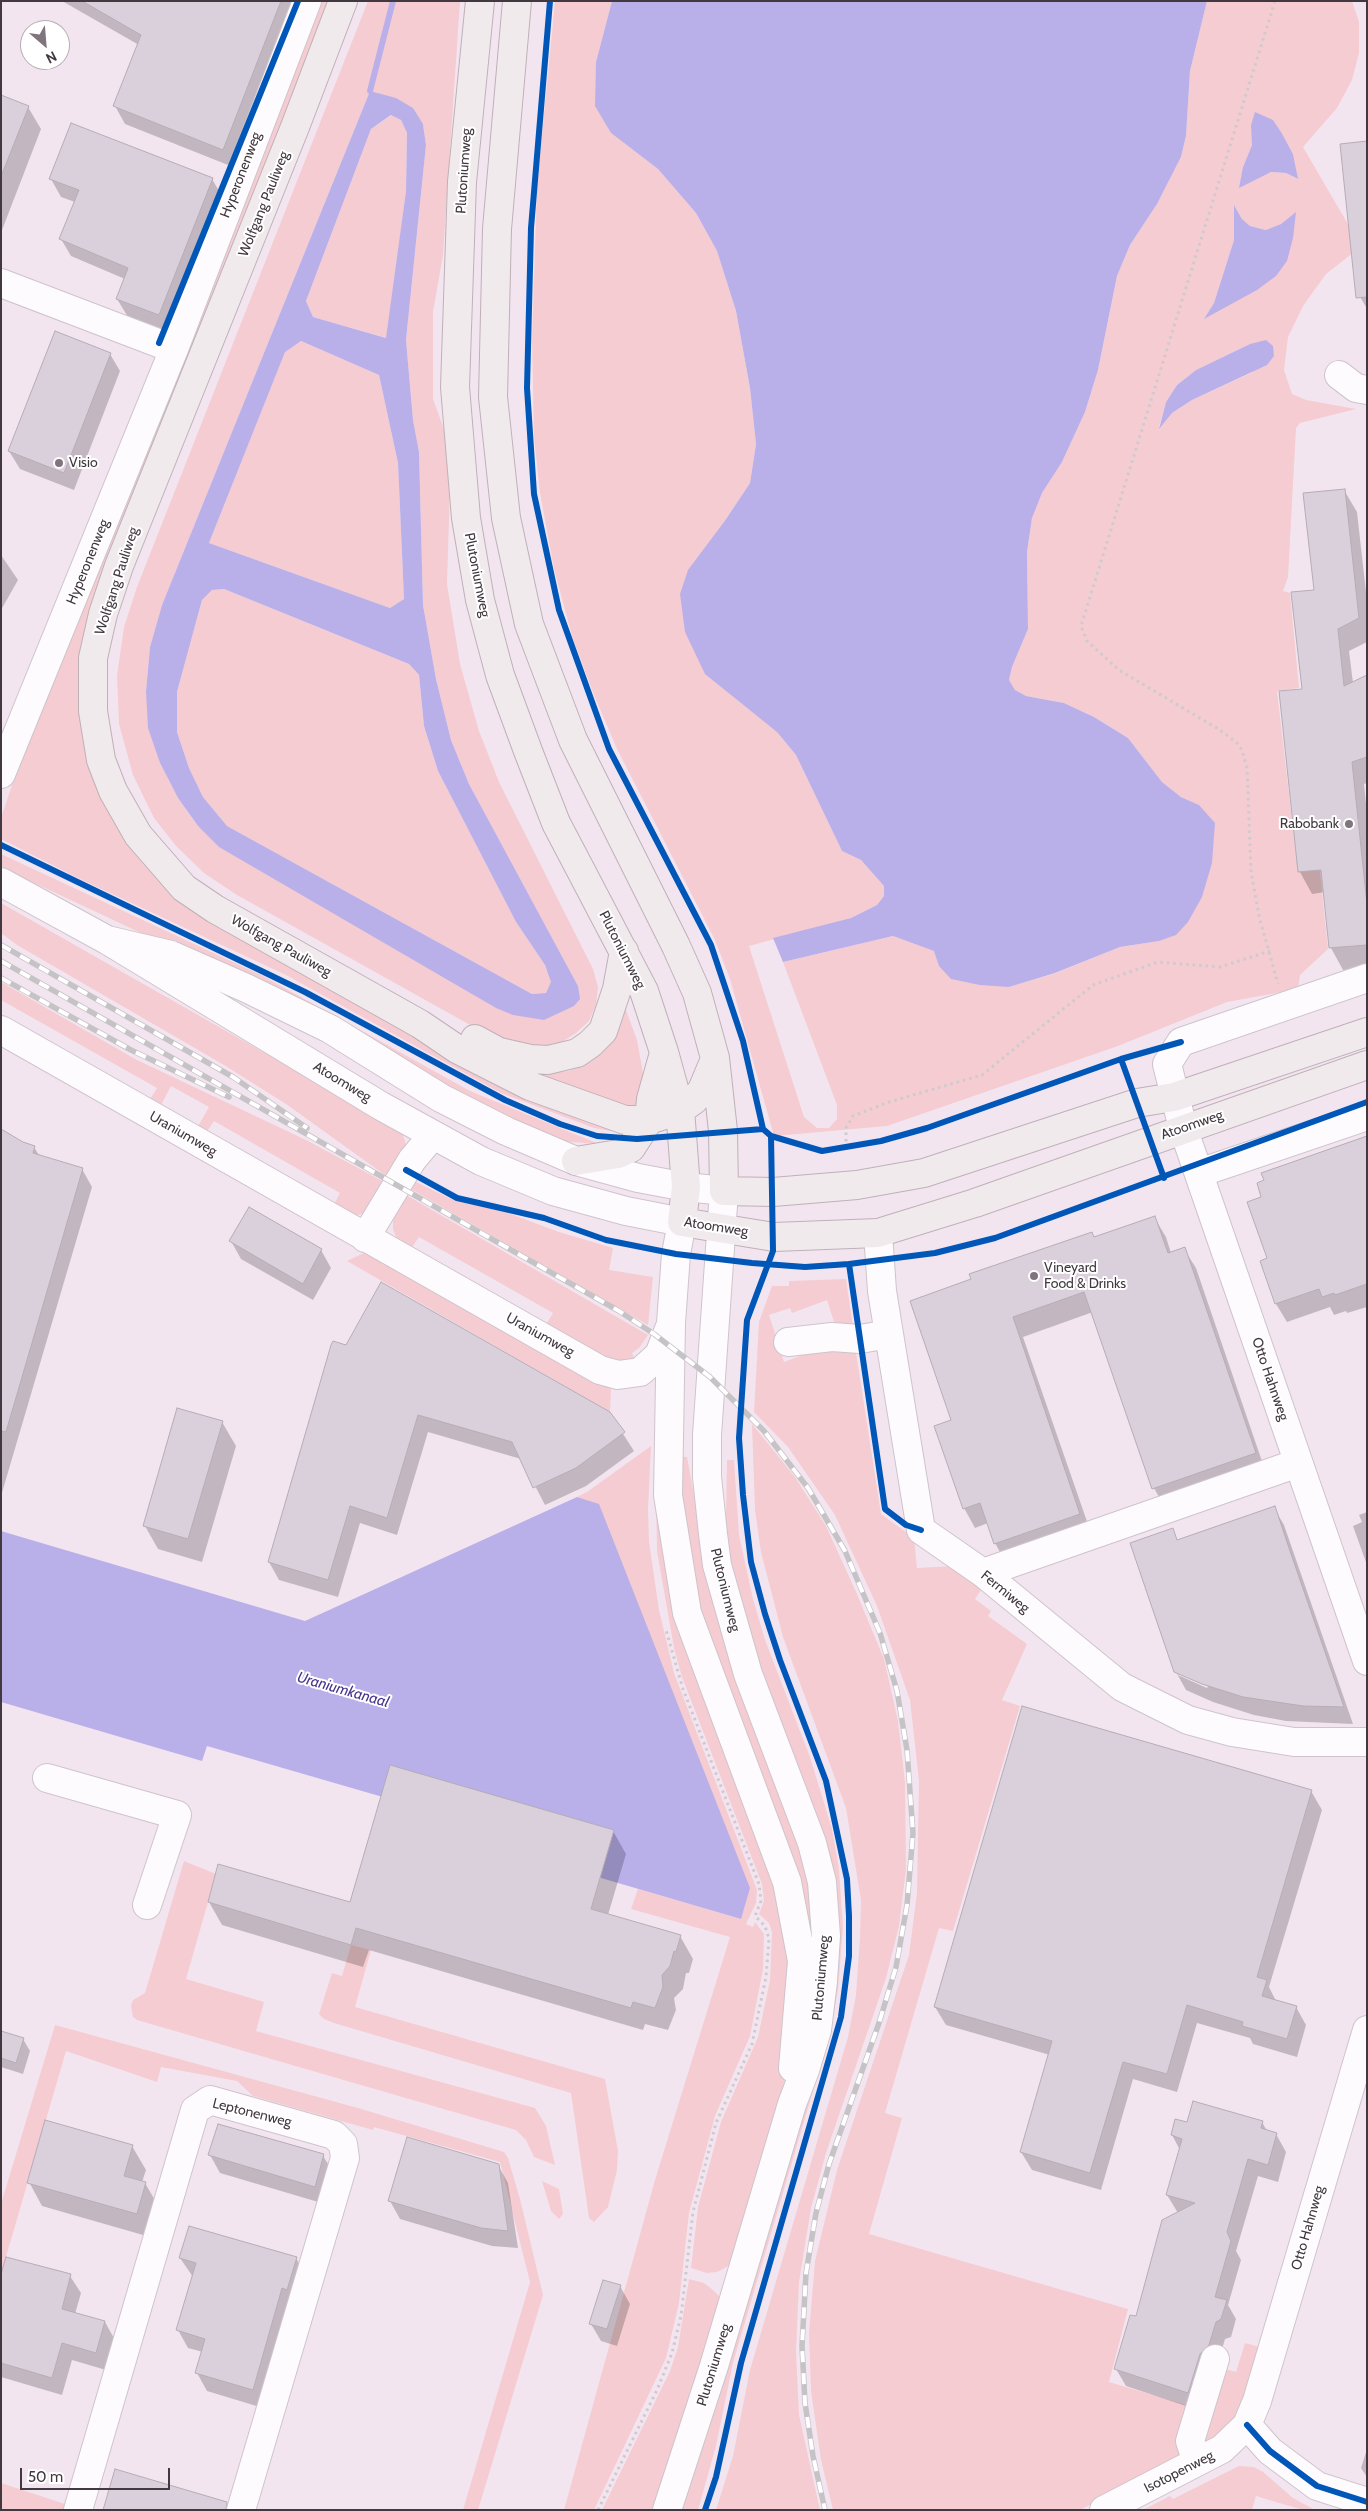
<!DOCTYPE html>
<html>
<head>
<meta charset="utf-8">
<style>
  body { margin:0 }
  #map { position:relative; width:1368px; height:2511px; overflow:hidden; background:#f3e5f0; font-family:Cabin,sans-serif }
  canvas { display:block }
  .frame { position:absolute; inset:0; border:2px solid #423840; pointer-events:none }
  .north { position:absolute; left:20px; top:20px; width:50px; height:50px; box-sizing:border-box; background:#fff; border:1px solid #b3afb3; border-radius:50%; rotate:153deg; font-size:14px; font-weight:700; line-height:20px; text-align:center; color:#423840 }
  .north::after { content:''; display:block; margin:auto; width:18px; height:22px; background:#80757e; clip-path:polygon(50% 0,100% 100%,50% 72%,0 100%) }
  .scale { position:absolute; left:20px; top:2468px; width:150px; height:22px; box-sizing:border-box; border:2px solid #423840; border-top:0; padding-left:6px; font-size:15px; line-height:18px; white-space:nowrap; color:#423840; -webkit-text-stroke:4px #fff; paint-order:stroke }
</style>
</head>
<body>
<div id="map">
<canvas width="1368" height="2511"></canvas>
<div class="frame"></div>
<div class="north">N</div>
<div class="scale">50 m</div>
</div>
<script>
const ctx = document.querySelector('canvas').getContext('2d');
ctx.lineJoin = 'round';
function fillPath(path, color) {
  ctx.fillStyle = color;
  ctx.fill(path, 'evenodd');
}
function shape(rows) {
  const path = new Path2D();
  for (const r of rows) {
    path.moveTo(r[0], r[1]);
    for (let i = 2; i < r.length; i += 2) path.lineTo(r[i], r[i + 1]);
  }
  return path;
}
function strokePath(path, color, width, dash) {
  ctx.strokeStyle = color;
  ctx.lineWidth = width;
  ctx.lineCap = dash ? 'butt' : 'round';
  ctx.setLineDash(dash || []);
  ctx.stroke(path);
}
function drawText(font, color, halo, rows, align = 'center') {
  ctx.font = font + ' Cabin,sans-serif';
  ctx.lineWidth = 4;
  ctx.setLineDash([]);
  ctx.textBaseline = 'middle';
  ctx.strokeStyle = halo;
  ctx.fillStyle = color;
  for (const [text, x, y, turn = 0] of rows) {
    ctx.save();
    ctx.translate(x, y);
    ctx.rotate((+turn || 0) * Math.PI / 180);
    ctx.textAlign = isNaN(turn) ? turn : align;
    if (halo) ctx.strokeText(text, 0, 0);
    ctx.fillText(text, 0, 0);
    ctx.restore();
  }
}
const green = shape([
  [319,1,335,1,85,681,151,866,628,1134,594,1128,501,1093,286,975,80,879,1,839,1,818,20,761],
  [368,1,460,1,443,255,433,312,433,399,445,432,450,487,447,584,460,664,479,731,499,782,593,969,598,987,596,1005,589,1021,576,1033,559,1044,544,1046,522,1046,472,1026,237,895,204,873,176,846,154,818,133,775,119,724,117,676,124,627,137,587],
  [370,91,423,124,426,145,406,340,413,420,419,452,423,605,436,679,451,740,469,784,578,986,496,1008,198,826,178,798,160,763,146,691,150,647,162,605],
  [555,1,612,1,596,62,611,133,658,169,696,213,717,251,736,311,750,388,756,444,750,483,724,522,777,732,796,755,842,851,861,860,884,886,884,896,877,905,851,918,749,946,804,1117,817,1128,829,1128,837,1119,837,1105,783,962,893,936,935,951,939,966,1009,987,1056,973,1120,947,1159,941,1199,805,1181,797,1162,782,1128,738,1094,717,1064,703,1026,696,1015,690,1009,680,1012,667,1028,629,1027,552,1032,518,1042,493,1062,462,1085,412,1098,370,1117,276,1130,245,1157,204,1181,157,1186,136,1190,71,1207,1,1352,1,1359,22,1359,53,1352,80,1337,108,1303,147,1352,231,1354,252,1326,274,1303,306,1288,337,1284,370,1292,394,1306,400,1356,409,1300,423,1296,428,1288,577,1283,591,1290,593,1299,688,1277,691,1296,855,1318,853,1328,949,1300,975,1298,989,1227,1002,1118,1046,887,1126,774,1136,730,979,715,940,617,749,594,695,572,636,554,569,540,493,534,437,532,340,537,187],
  [1273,120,1293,154,1297,179,1286,173,1271,172,1254,178,1243,167,1252,145],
  [1235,206,1242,219,1250,226,1267,230,1281,224,1296,213,1205,318,1214,303,1234,240],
  [1250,344,1253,372,1192,400,1172,413,1159,427,1166,402,1177,385,1196,370],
  [392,115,401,120,407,133,406,191,387,338,313,317,306,301,371,129],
  [301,341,379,375,398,463,404,599,390,608,209,543,285,351],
  [224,589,409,664,419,675,424,726,438,771,516,922,545,965,552,982,546,993,532,994,227,826,203,797,189,768,177,732,177,692,202,600,212,590],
  [1,854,263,976,470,1091,599,1144,557,1141,465,1099,333,1023,15,874,2,867],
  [1,903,402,1131,406,1145,402,1158,396,1159,391,1168,389,1178,286,1104,224,1065,17,945,1,933],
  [1,982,137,1060,306,1140,386,1183,366,1212,358,1215,347,1214,333,1206,340,1193,214,1121,206,1133,197,1128,209,1107,171,1086,160,1107,149,1101,157,1088,1,1000],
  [623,1002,637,1040,643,1073,642,1115,623,1113,507,1062,550,1073,569,1071,585,1065,608,1045],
  [414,1181,451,1199,508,1213,559,1232,613,1248,609,1270,653,1277,648,1325,409,1188],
  [406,1195,648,1335,639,1348,632,1353,635,1359,616,1364,545,1326,553,1313,419,1237,410,1250,397,1240,393,1229,393,1218],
  [368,1251,611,1389,610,1412,347,1261],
  [846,1279,854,1334,836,1328,827,1300,792,1313,790,1308,769,1315,784,1362,829,1345,855,1346,881,1514,914,1538,917,1568,954,1566,983,1587,975,1599,991,1611,988,1616,1027,1644,1002,1700,1020,1706,953,1931,939,1928,885,2113,902,2118,869,2234,1128,2309,1109,2382,1193,2407,1186,2456,1080,2510,833,2510,821,2460,811,2391,809,2333,815,2261,837,2170,909,1955,917,1893,919,1781,910,1700,877,1606,835,1515,788,1447,754,1412,759,1322,772,1286,789,1286,789,1281],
  [752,1424,795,1477,826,1526,857,1594,884,1659,898,1721,905,1782,906,1869,899,1926,886,1978,826,2153,811,2208,799,2282,796,2351,799,2415,820,2510,716,2510,733,2456,750,2370,848,2037,856,1995,860,1938,861,1900,846,1808,783,1637,761,1552,755,1510],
  [651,1446,648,1509,649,1542,659,1610,674,1673,757,1890,756,1903,746,1924,753,1927,755,1922,764,1934,763,1969,750,2036,715,2116,689,2213,679,2303,666,2358,594,2510,564,2510,655,2180,730,1937,631,1909,638,1889,741,1919,599,1505,577,1497,587,1492],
  [680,1457,687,1457,700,1527,810,1864,817,1974,779,1820,704,1622,684,1519],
  [727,1460,734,1460,739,1535,753,1599,765,1640,810,1757,832,1829,839,1869,843,1927,838,1990,830,2033,733,2363,716,2446,698,2510,682,2510,811,2076,831,1962,764,1677,747,1632,729,1558,726,1517],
  [656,1492,775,1887,789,1973,788,2061,782,2094,734,2263,717,2272,707,2273,691,2268,698,2207,721,2122,758,2037,770,1980,772,1932,769,1923,759,1914,764,1901,762,1884,682,1677,674,1648,657,1551],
  [184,1861,216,1874,186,1979,264,2002,256,2031,535,2108,546,2126,555,2165,534,2157,526,2140,516,2130,137,2020,133,2017,131,2006,133,2000,145,1993],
  [351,1945,371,1950,355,2007,605,2079,618,2151,617,2170,608,2207,594,2222,589,2218,571,2093,334,2023,324,2019,319,2014,332,1973,342,1976],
  [55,2025,358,2108,504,2152,508,2158,520,2199,543,2295,478,2510,463,2510,530,2282,500,2162,374,2127,373,2130,253,2096,237,2081,161,2067,157,2082,66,2051,1,2274,1,2204],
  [542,2181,559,2189,563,2214,559,2219,551,2211],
  [689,2279,704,2283,713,2290,719,2296,721,2305,671,2462,651,2510,602,2510,670,2371,678,2347],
  [1245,2343,1263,2348,1247,2395,1234,2419,1218,2435,1200,2449,1225,2369,1236,2372],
  [1239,2466,1254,2467,1263,2472,1293,2498,1315,2510,1303,2510,1256,2496,1252,2510,1143,2510,1170,2496,1173,2499],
  [1,2483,65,2504,63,2510,1,2510]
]);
const water = shape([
  [612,1,1207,1,1190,71,1186,136,1181,157,1157,204,1130,245,1117,276,1098,370,1085,412,1062,462,1042,493,1032,518,1027,552,1028,629,1012,667,1009,680,1015,690,1026,696,1064,703,1094,717,1128,738,1162,782,1181,797,1199,805,1215,823,1212,863,1202,897,1188,922,1176,935,1159,941,1120,947,1055,973,1009,987,980,985,951,979,939,966,934,951,893,936,783,962,773,938,851,918,877,905,884,896,884,886,861,860,842,851,796,755,777,732,705,674,685,632,680,594,688,570,724,522,750,483,756,444,750,388,736,311,717,251,696,213,658,169,611,133,595,106,596,62],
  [370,91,396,98,413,108,423,124,426,145,406,340,413,420,419,452,423,605,436,679,451,740,469,784,578,986,580,999,574,1006,544,1020,513,1015,496,1008,219,847,198,826,178,798,160,763,148,728,146,691,150,647,162,605],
  [391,115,401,120,407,133,406,191,386,338,313,317,306,301,371,129],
  [301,341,379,375,398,463,404,599,390,608,209,543,285,352],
  [224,589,409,664,419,675,424,726,438,771,516,922,545,965,551,982,546,993,532,994,227,826,203,797,189,768,177,732,177,692,202,600,212,590],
  [1255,112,1273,120,1281,132,1293,154,1298,179,1286,173,1271,172,1239,188,1243,167,1252,145,1251,125],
  [1234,205,1242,219,1250,226,1266,230,1281,224,1296,212,1293,238,1287,261,1276,276,1257,290,1204,319,1214,303,1234,240],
  [1266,340,1273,346,1274,356,1267,365,1192,400,1172,413,1159,429,1166,402,1177,385,1196,370,1250,344],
  [577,1497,599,1504,750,1888,741,1919,495,1847,493,1829,207,1746,202,1761,1,1702,1,1531,305,1621]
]);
const shadow = shape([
  [62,1,298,1,233,167,125,124,115,106,139,45],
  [1,96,28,107,41,129,2,230],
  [1367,142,1367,307,1366,307,1356,290],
  [51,179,212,179,222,196,169,332,128,317,117,299,125,279,71,256,61,239,75,202,61,197],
  [110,354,120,371,74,490,20,469,9,451],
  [1344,490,1357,512,1367,601,1367,642,1349,651,1353,683,1367,677,1367,783,1364,784,1367,814,1367,967,1343,970,1331,948,1325,892,1312,894,1300,872,1303,690,1315,591],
  [1,555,18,580,1,610],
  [1,1130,22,1143,34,1147,40,1157,82,1169,92,1187,1,1496],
  [1367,1138,1367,1307,1347,1313,1346,1311,1334,1315,1330,1307,1287,1322,1276,1304,1268,1259,1263,1197],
  [1154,1217,1166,1237,1171,1253,1184,1249,1196,1268,1266,1473,1165,1508,1154,1488,1093,1312,1023,1337,1091,1533,1006,1563,995,1543,988,1523,975,1528,964,1508,952,1421,911,1301],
  [231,1241,321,1250,331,1268,313,1300,241,1259],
  [332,1346,609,1412,634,1451,586,1486,545,1505,521,1459,428,1432,397,1535,360,1523,338,1597,279,1580,269,1562],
  [222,1422,236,1446,202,1562,158,1549,145,1526],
  [1274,1508,1284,1525,1353,1724,1286,1721,1254,1715,1213,1702,1186,1690,1176,1672,1172,1530,1178,1541],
  [1178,1673,1208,1686,1207,1688,1178,1675],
  [1367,1512,1367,1565,1353,1526,1362,1522,1359,1515],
  [1311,1791,1322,1810,1269,1987,1276,2001,1296,2007,1306,2025,1297,2057,1253,2044,1250,2038,1197,2023,1177,2092,1133,2079,1101,2190,1032,2170,1021,2152,1050,2055,946,2025,935,2007],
  [613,1831,626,1854,608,1915,680,1936,693,1959,689,1973,686,1973,683,1989,674,1998,676,2010,668,2030,645,2024,643,2030,369,1950,363,1967,222,1925,209,1902,351,1904],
  [1,2032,23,2039,30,2051,23,2074,1,2067],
  [1262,2122,1267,2131,1276,2134,1286,2152,1278,2182,1258,2176,1236,2251,1241,2260,1228,2305,1236,2319,1231,2337,1225,2339,1218,2363,1198,2410,1126,2386,1116,2369,1178,2213,1167,2195,1180,2150,1172,2135,1188,2124],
  [132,2146,146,2170,142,2182,145,2183,159,2207,150,2237,42,2206,29,2182],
  [210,2155,323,2156,334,2173,325,2204,220,2173],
  [498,2165,508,2183,518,2248,492,2246,400,2219,390,2201],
  [180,2258,296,2258,306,2276,263,2408,207,2391,197,2373,203,2352,188,2348,178,2330,193,2277],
  [70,2276,81,2293,75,2314,105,2322,115,2340,106,2370,72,2360,62,2395,1,2377,1,2279],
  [620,2286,630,2304,617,2346,601,2341,591,2324],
  [1367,2449,1367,2477,1361,2468]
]);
const stream = shape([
  [370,91,393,1]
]);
const building = shape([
  [82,1,281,1,223,150,113,106,141,35,82,1],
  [1,95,29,106,2,174,1,174,1,95],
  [71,123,213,178,159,315,116,299,128,268,59,239,79,190,49,179,71,123],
  [1367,141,1367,297,1356,298,1340,144,1367,141],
  [55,331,111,353,64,473,8,451,55,331],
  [1345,489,1359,618,1338,629,1344,686,1367,675,1367,757,1352,762,1367,904,1367,945,1329,948,1321,870,1298,872,1279,691,1302,689,1291,592,1314,590,1303,493,1345,489],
  [1,1129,23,1142,35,1146,33,1153,83,1168,6,1432,1,1431,1,1129],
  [1367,1136,1367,1284,1335,1295,1334,1293,1322,1297,1319,1289,1275,1304,1260,1261,1267,1258,1247,1202,1261,1197,1257,1183,1264,1180,1261,1173,1367,1136],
  [249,1207,322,1249,303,1284,229,1241,249,1207],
  [1155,1216,1168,1253,1185,1247,1256,1453,1152,1489,1084,1292,1013,1317,1080,1514,994,1544,980,1503,963,1509,934,1426,951,1420,910,1301,971,1279,969,1274,1092,1232,1094,1237,1155,1216],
  [381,1282,610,1412,625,1432,576,1468,533,1488,512,1442,418,1415,387,1518,350,1506,328,1580,268,1562,331,1345,333,1341,346,1345,381,1282],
  [177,1408,223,1421,188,1539,143,1526,177,1408],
  [1275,1506,1289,1548,1344,1707,1303,1706,1243,1697,1202,1684,1174,1672,1130,1543,1173,1528,1177,1540,1275,1506],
  [1022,1706,1312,1790,1257,1977,1267,1980,1262,1996,1297,2006,1287,2039,1242,2026,1243,2022,1187,2005,1167,2074,1123,2062,1090,2173,1020,2152,1052,2041,934,2007,1022,1706],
  [390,1765,614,1830,591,1909,681,1935,676,1952,674,1951,670,1966,662,1975,663,1987,655,2008,633,2002,631,2008,356,1928,351,1945,208,1902,218,1864,350,1902,390,1765],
  [1,2031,24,2038,16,2063,1,2058,1,2031],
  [1193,2101,1263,2121,1261,2128,1277,2133,1268,2165,1248,2159,1227,2232,1231,2241,1215,2297,1227,2300,1221,2319,1216,2322,1209,2345,1200,2354,1188,2393,1114,2369,1130,2315,1136,2316,1162,2220,1195,2203,1166,2195,1182,2139,1171,2135,1175,2119,1187,2122,1193,2101],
  [45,2120,133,2145,124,2176,146,2182,137,2214,27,2183,45,2120],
  [218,2124,324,2154,315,2187,208,2155,218,2124],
  [407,2137,499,2164,508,2231,481,2228,388,2201,407,2137],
  [189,2226,297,2257,287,2290,282,2288,253,2390,195,2373,205,2339,176,2330,196,2263,179,2258,189,2226],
  [6,2257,71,2274,62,2309,105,2321,96,2353,62,2343,52,2378,1,2363,1,2274,6,2257],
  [603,2280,621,2285,607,2329,589,2324,603,2280],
  [115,2469,227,2502,226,2510,103,2510,115,2469]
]);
const path = shape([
  [1275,1,1081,626,1087,641,1119,670,1220,730,1237,743,1242,750,1247,768,1251,871,1259,916,1278,984],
  [846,1148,846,1128,853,1116,889,1102,982,1075,1093,985,1158,962,1220,967,1270,951],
  [598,2510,657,2390,672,2353,681,2316,693,2212,716,2123,752,2044,766,1977,769,1939,765,1926,755,1916,761,1901,759,1884,683,1689,666,1630]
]);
const minor = shape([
  [1,283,174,349],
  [1339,375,1356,388,1367,390],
  [1,774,174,349,307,1],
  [1,882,107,940,381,1106,481,1161,553,1191,626,1211,682,1222,676,1254,671,1323,668,1495,687,1613,787,1882,802,1961,793,2068],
  [107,940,171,955,246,988,330,1029,441,1098,506,1131,576,1161,638,1178,686,1187,724,1191,707,1435,707,1477,713,1534,717,1565,748,1674,812,1843,822,1882,826,1936,823,1981,817,2030,805,2070,792,2104,714,2366,667,2510],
  [1367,978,1181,1042,1167,1064,1183,1128,1367,1661],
  [1,1030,600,1370,618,1375,640,1372,659,1355,669,1329],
  [1199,1173,1367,1116],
  [878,1233,882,1291,921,1530,983,1573,1122,1687,1188,1720,1232,1732,1294,1742,1367,1742],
  [365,1238,412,1160,433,1135],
  [788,1342,832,1337,860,1339,889,1334],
  [983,1573,1298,1463],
  [47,1778,177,1815,147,1905],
  [1247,2425,1270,2451,1317,2486,1367,2502],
  [1197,2462,1190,2441,1215,2359],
  [78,2510,195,2110,210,2100,334,2135,343,2144,345,2158,241,2510],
  [1104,2510,1222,2449,1247,2425,1257,2401,1367,2030]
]);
const major = shape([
  [343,1,295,127,119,566,103,614,93,658,93,711,101,760,113,791,138,835,184,888,215,909,420,1024,457,1049,530,1086,625,1120,649,1120,680,1110,694,1100,702,1090,715,1059],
  [480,1,462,182,455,387,466,518,480,600,500,675,528,751,556,823,644,991,664,1052,680,1110,682,1135,686,1187,682,1222,774,1237,878,1233,975,1203,1367,1065],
  [517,1,497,229,493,397,506,518,529,624,573,740,676,946,697,993,715,1058,723,1131,724,1191,773,1192,857,1185,924,1173,1137,1103,1174,1097,1367,1032],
  [475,1039,499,1052,530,1059,548,1060,577,1053,590,1044,603,1031,617,989,624,951],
  [576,1161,618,1154,631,1148,649,1120,651,1099,664,1053]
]);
const rail = shape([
  [1,945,233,1077,307,1128],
  [1,961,619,1311,654,1334,710,1377,764,1431,808,1488,845,1551,880,1633,897,1691,907,1750,913,1833,907,1905,896,1967,879,2023,829,2164,816,2213,806,2273,802,2346,805,2403,813,2456,825,2510],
  [1,978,131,1050,229,1097]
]);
const cycleway = shape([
  [550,1,531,228,527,388,534,494,559,610,609,749,711,945,743,1041,763,1129,771,1136,773,1251,747,1320,739,1438,743,1495,751,1562,765,1614,780,1660,826,1781,847,1879,849,1916,849,1956,841,2017,741,2363,716,2477,705,2510],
  [159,343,298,1],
  [1,845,305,992,505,1100,560,1124,597,1136,637,1139,763,1129],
  [1121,1059,1164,1178],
  [771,1136,822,1151,881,1141,927,1128,1121,1059,1181,1042],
  [406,1170,457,1198,544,1218,606,1240,676,1254,752,1263,805,1267,849,1264,885,1509,906,1525,921,1530],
  [849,1264,935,1253,995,1238,1367,1102],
  [1247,2425,1270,2451,1317,2486,1367,2502]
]);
const markers = [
  [59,463,5,"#80757e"],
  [1349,824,5,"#80757e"],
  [1034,1276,5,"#80757e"]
];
const streetNames = [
  ["Plutoniumweg",464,171,-86],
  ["Hyperonenweg",241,175,-69],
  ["Wolfgang Pauliweg",264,204,-68],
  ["Hyperonenweg",88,562,-68],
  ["Plutoniumweg",477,575,79],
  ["Wolfgang Pauliweg",117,581,-72],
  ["Wolfgang Pauliweg",281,946,29],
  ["Plutoniumweg",622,950,63],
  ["Atoomweg",342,1082,31],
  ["Atoomweg",1192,1125,-19],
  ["Uraniumweg",183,1134,30],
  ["Atoomweg",716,1227,9],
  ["Uraniumweg",540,1335,29],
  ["Otto Hahnweg",1270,1379,71],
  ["Plutoniumweg",725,1590,76],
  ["Fermiweg",1005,1592,39],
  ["Plutoniumweg",821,1978,-85],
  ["Leptonenweg",252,2113,14],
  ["Otto Hahnweg",1308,2228,-74],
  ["Plutoniumweg",714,2365,-73],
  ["Isotopenweg",1179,2472,-27]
];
const poiNames = [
  ["Visio",69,463],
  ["Rabobank",1339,824,"right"],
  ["Vineyard",1044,1268],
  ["Food & Drinks",1044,1284]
];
const waterNames = [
  ["Uraniumkanaal",343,1690,16]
];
fillPath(green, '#f5ccd1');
fillPath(water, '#bab0e9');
fillPath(shadow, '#0003');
strokePath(stream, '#bab0e9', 6);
fillPath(building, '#d9d0db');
strokePath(building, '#b5acb6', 1);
strokePath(minor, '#cec4cc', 30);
strokePath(major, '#bfb0b8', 30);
strokePath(path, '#cecace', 3, [2.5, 4]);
strokePath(minor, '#fdfbfd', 28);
strokePath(major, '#f0eaed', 28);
strokePath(rail, '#c6c3c6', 5.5);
strokePath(rail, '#fff', 4, [11]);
strokePath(cycleway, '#0057b8', 6);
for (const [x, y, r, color] of markers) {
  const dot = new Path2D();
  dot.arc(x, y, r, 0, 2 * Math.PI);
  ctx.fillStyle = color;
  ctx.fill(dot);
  strokePath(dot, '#fff', 2);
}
drawText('14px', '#423840', '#fff', streetNames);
drawText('14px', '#423840', '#fff', poiNames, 'left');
drawText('italic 15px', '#48348c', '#fff', waterNames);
</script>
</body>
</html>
